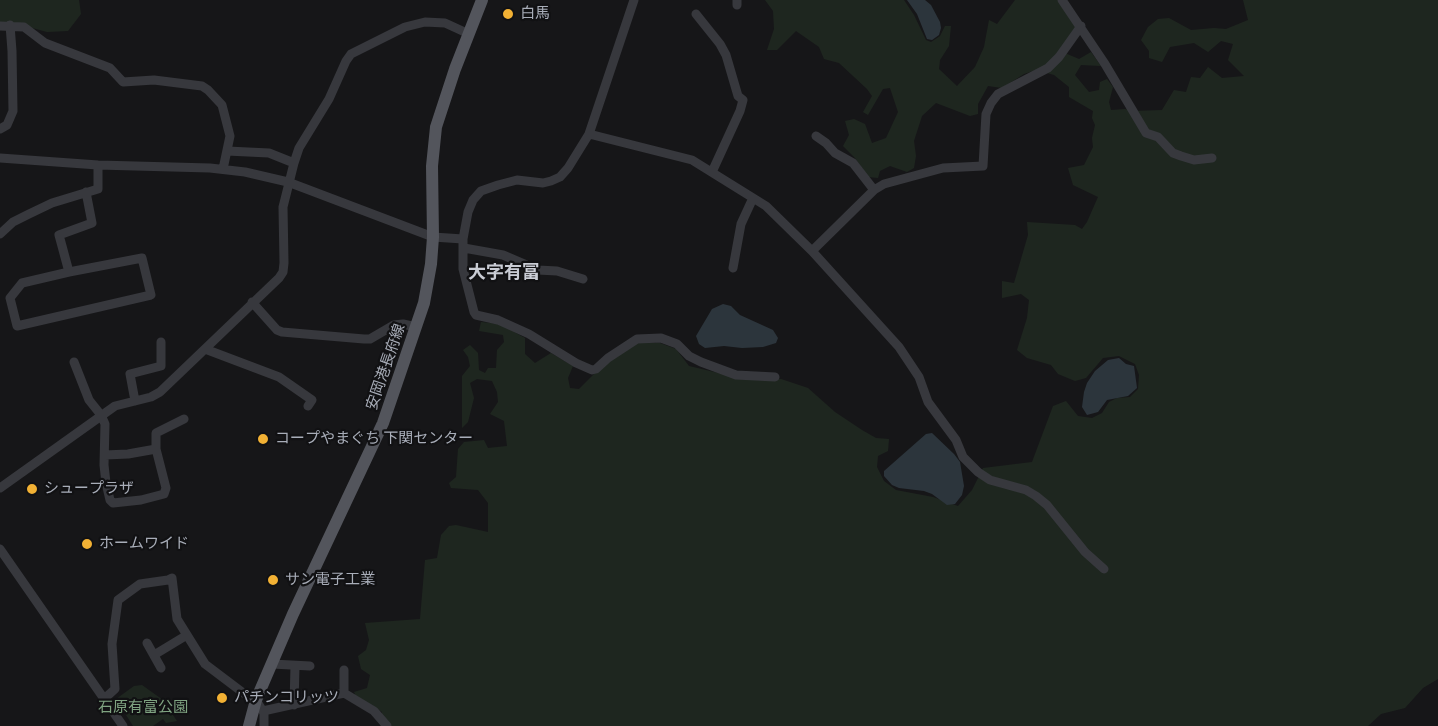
<!DOCTYPE html>
<html>
<head>
<meta charset="utf-8">
<style>
  body { margin:0 }
  canvas { display:block; background:#161618 }
</style>
</head>
<body>
<canvas width="1438" height="726"></canvas>
<script>
const ctx = document.querySelector('canvas').getContext('2d');
ctx.lineJoin = 'round';
function fillPath(path, color) {
  ctx.fillStyle = color;
  ctx.fill(path, 'evenodd');
}
function shape(rows) {
  const path = new Path2D();
  for (const r of rows) {
    path.moveTo(r[0], r[1]);
    for (let i = 2; i < r.length; i += 2) path.lineTo(r[i], r[i + 1]);
  }
  return path;
}
function strokePath(path, color, width, dash) {
  ctx.strokeStyle = color;
  ctx.lineWidth = width;
  ctx.lineCap = dash ? 'butt' : 'round';
  ctx.setLineDash(dash || []);
  ctx.stroke(path);
}
function drawText(font, color, halo, rows, align = 'center') {
  ctx.font = font + ' "PT Sans Narrow","Noto Sans JP",sans-serif';
  ctx.lineWidth = 4.5;
  ctx.setLineDash([]);
  ctx.textBaseline = 'middle';
  ctx.strokeStyle = halo;
  ctx.fillStyle = color;
  for (const [text, x, y, turn = 0] of rows) {
    ctx.save();
    ctx.translate(x, y);
    ctx.rotate((+turn || 0) * Math.PI / 180);
    ctx.textAlign = isNaN(turn) ? turn : align;
    if (halo) ctx.strokeText(text, 0, 0);
    ctx.fillText(text, 0, 0);
    ctx.restore();
  }
}
const green = shape([
  [0,0,79,0,81,14,68,31,47,32,14,23,0,24],
  [765,0,904,0,914,15,926,40,931,42,940,36,945,26,951,26,949,46,940,60,939,69,957,86,975,67,984,47,989,20,997,24,1015,0,1060,0,1076,26,1060,51,1079,59,1091,52,1101,66,1081,65,1075,75,1089,92,1099,90,1100,82,1107,79,1113,87,1109,102,1111,110,1125,109,1132,111,1162,110,1174,90,1186,92,1191,77,1200,78,1208,67,1222,78,1244,76,1228,60,1233,44,1221,41,1208,52,1194,43,1170,47,1162,62,1149,58,1149,51,1141,40,1148,27,1158,19,1169,18,1191,30,1214,28,1226,29,1248,20,1243,0,1438,0,1438,679,1423,688,1405,708,1381,714,1368,726,380,726,382,712,370,704,357,699,354,692,367,688,370,675,361,669,358,656,366,650,369,640,365,623,420,619,425,560,437,558,441,535,449,526,456,525,488,532,488,503,478,490,451,488,449,483,456,477,458,449,464,442,484,440,488,448,507,446,504,421,490,414,498,402,497,392,492,381,477,379,470,383,474,398,468,422,462,428,462,376,470,366,468,357,463,350,470,345,478,353,479,370,485,373,488,368,496,368,497,350,504,342,503,335,479,331,481,322,500,324,525,338,525,354,535,363,551,353,573,366,568,378,570,388,579,389,600,368,638,342,660,343,676,349,689,366,748,380,781,379,808,388,835,412,862,430,876,438,889,439,888,451,878,456,877,467,884,481,896,490,933,497,958,506,972,490,983,468,1032,462,1053,406,1066,401,1078,416,1092,418,1102,413,1109,402,1117,398,1130,397,1138,389,1139,375,1135,364,1119,356,1103,358,1086,378,1075,381,1058,374,1051,365,1027,358,1017,350,1027,318,1029,300,1021,294,1002,298,1002,281,1014,283,1028,235,1027,222,1075,225,1082,229,1087,222,1098,197,1073,185,1068,168,1084,165,1093,147,1092,138,1095,125,1092,118,1093,111,1069,97,1069,87,1054,75,1036,70,1024,74,1002,88,988,86,978,104,978,114,970,116,936,103,922,116,914,141,916,156,914,168,907,172,890,166,880,171,878,178,868,177,855,158,843,146,849,135,845,121,854,119,865,124,872,143,886,138,898,112,890,88,883,89,868,115,863,112,872,96,867,89,839,63,824,59,819,47,796,31,777,50,767,50,774,29,773,11],
  [142,685,163,700,177,721,166,723,163,719,153,726,133,726,116,699,134,686]
]);
const water = shape([
  [907,0,925,0,931,5,940,22,941,28,939,35,932,40,927,39,917,14],
  [723,304,731,306,740,315,773,330,778,338,776,343,763,347,742,348,724,346,705,348,699,344,696,336,712,309],
  [1119,358,1126,364,1134,366,1137,388,1128,396,1107,400,1098,412,1087,415,1082,407,1084,392,1087,383,1095,371,1108,360],
  [932,433,954,454,960,462,964,486,962,495,955,504,947,505,932,494,924,491,899,488,892,485,884,476,884,471,926,434]
]);
const minor = shape([
  [634,0,589,134,568,168,560,177,551,181,543,183,517,180,498,185,481,191,473,200,468,212,463,239,463,269,474,312,476,315,498,320,529,334,576,363,592,370,596,369,608,358,637,339,661,338,677,344,689,356,701,362,736,375,775,377],
  [1062,0,1105,64,1146,133,1158,137,1173,153,1181,156,1194,160,1212,158],
  [737,5,737,0],
  [696,14,720,44,726,55,738,96,743,100,740,111,712,172],
  [0,26,24,27,45,43,110,68,123,82,154,80,202,86,208,90,222,105,230,136,223,169],
  [0,129,7,125,13,111,12,51,10,25],
  [589,134,692,160,766,206,812,251,899,347,919,377,928,402,956,440,963,457,978,472,990,480,1026,490,1036,496,1047,505,1085,552,1104,569],
  [816,136,826,143,835,153,853,163,874,190],
  [227,151,269,153,294,163],
  [0,158,98,165,210,168,245,172,288,182,433,237,463,239],
  [0,234,13,222,29,214,52,203,98,189,98,165],
  [464,248,503,255,538,270,557,271,583,279],
  [812,251,874,190,884,184,943,168,983,166,986,114,991,103,998,94,1048,68,1059,57,1081,26],
  [733,268,741,224,753,198],
  [69,272,142,258,151,295,17,326,10,298,22,283,69,272,59,235,92,223,86,192],
  [252,302,277,330,282,332,364,339,370,339,394,325,403,324,416,327],
  [205,349,279,377,312,400,308,406],
  [74,362,89,400,101,415,105,424,104,465,106,483,110,500,113,503,141,500,164,494,166,488,156,449,156,433,184,419],
  [135,401,130,374,161,366,161,342],
  [105,455,128,454,156,449],
  [0,488,115,406,151,397,160,392,279,278,283,272,284,263,283,207,294,163,299,148,329,99,346,61,351,54,405,27,425,22,445,23,469,34],
  [0,549,123,726],
  [147,643,161,668],
  [154,655,187,635],
  [272,664,310,666],
  [344,693,374,711,387,726],
  [104,699,115,689,112,644,118,600,140,584,168,580,172,578,177,619,205,664,246,695,256,700,264,713,264,726],
  [294,705,295,666],
  [263,711,344,693,344,670]
]);
const major = shape([
  [249,726,256,700,293,614,383,423,424,303,431,264,433,237,432,166,436,127,455,69,482,0]
]);
const markers = [
  [508,14,6,"#f2b134"],
  [263,439,6,"#f2b134"],
  [32,489,6,"#f2b134"],
  [87,544,6,"#f2b134"],
  [273,580,6,"#f2b134"],
  [222,698,6,"#f2b134"]
];
const poiNames = [
  ["白馬",520,14],
  ["コープやまぐち 下関センター",275,439],
  ["シュープラザ",44,489],
  ["ホームワイド",99,544],
  ["サン電子工業",285,580],
  ["パチンコリッツ",234,698]
];
const streetNames = [
  ["安岡港長府線",386,367,-71]
];
const parkNames = [
  ["石原有富公園",143,708]
];
const quarterNames = [
  ["大字有冨",504,273]
];
fillPath(green, '#1e261f');
fillPath(water, '#2c353c');
strokePath(minor, '#37383d', 9);
strokePath(major, '#53555c', 12);
for (const [x, y, r, color] of markers) {
  const dot = new Path2D();
  dot.arc(x, y, r, 0, 2 * Math.PI);
  ctx.fillStyle = color;
  ctx.fill(dot);
  strokePath(dot, '#111113', 2);
}
drawText('15px', '#a8adb8', '#111113', poiNames, 'left');
drawText('15px', '#a8adb8', '#111113', streetNames);
drawText('15px', '#7fa381', '#111113', parkNames);
drawText('bold 18px', '#c9ccd4', '#111113', quarterNames);
</script>
</body>
</html>
